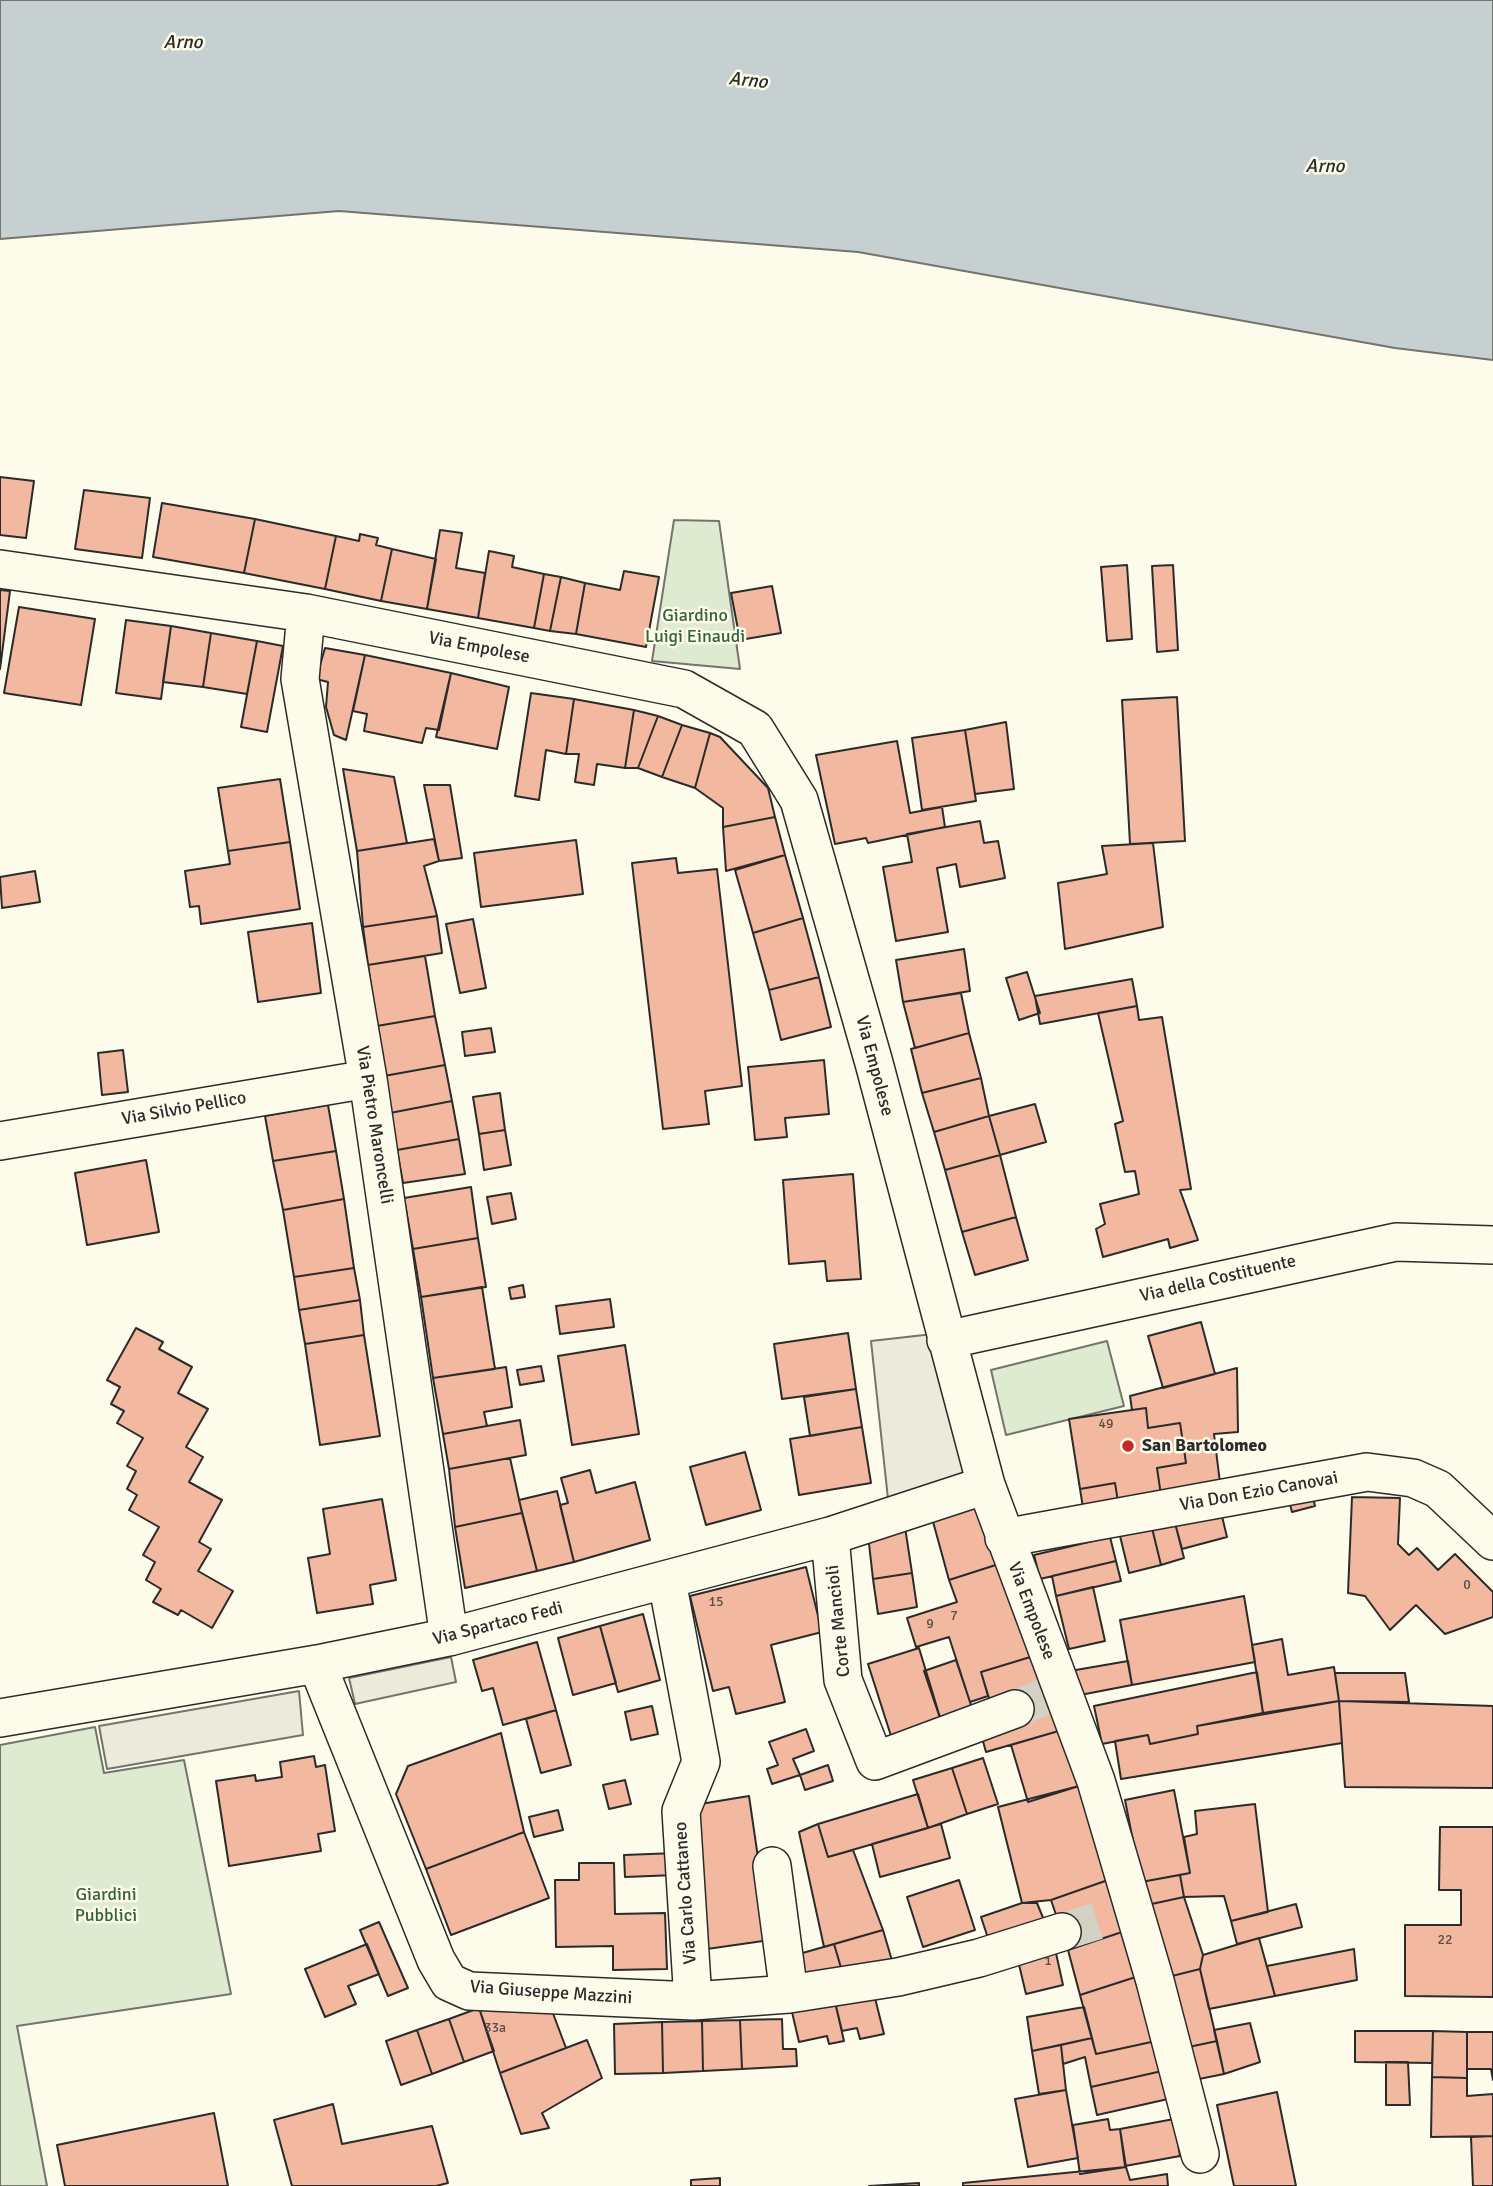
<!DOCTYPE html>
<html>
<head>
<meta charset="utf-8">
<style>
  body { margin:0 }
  canvas { display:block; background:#fdfbea }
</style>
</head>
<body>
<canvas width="1493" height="2186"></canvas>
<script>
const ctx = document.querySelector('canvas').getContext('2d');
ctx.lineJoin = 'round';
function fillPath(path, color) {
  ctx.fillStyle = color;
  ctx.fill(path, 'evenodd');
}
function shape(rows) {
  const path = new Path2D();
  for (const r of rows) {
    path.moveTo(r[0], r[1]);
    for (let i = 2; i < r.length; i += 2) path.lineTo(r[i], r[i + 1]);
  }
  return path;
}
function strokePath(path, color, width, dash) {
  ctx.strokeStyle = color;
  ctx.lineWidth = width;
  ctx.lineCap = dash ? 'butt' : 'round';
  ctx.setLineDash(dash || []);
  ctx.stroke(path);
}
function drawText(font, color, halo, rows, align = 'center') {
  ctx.font = font + ' Signika,sans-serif';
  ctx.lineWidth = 5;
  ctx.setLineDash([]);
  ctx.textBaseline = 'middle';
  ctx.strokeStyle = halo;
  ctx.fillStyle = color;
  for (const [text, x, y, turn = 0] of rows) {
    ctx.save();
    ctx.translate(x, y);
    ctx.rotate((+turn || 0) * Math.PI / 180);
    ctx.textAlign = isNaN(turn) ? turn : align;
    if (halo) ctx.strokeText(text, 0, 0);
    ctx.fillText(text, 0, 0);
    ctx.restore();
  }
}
const green = shape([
  [674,520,719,521,740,669,652,661,674,520],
  [1107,1341,1124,1406,1006,1435,991,1370,1107,1341],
  [95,1727,104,1773,184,1760,231,1994,17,2026,47,2186,0,2186,0,1745,95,1727]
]);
const parking = shape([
  [933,1334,972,1470,888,1499,871,1341,933,1334],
  [451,1657,456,1682,355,1704,349,1678,451,1657],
  [299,1691,303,1735,107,1769,99,1726,299,1691]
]);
const water = shape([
  [0,0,1493,0,1493,360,1395,348,858,252,339,211,0,239,0,0]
]);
const building = shape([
  [0,477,34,481,26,538,0,535,0,477],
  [84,490,150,498,142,558,75,549,84,490],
  [162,503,255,519,244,573,153,557,162,503],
  [255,519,336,536,325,589,244,573,255,519],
  [440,530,462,533,456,568,485,573,478,618,427,609,440,530],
  [360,534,378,538,376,545,392,549,381,601,325,589,336,536,359,541,360,534],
  [392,549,436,559,427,609,381,601,392,549],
  [489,551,514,556,512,567,544,574,534,628,478,618,489,551],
  [1127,565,1132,639,1107,641,1101,567,1127,565],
  [1173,565,1178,650,1157,652,1152,566,1173,565],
  [624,571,659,577,646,647,576,634,585,583,620,590,624,571],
  [544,574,561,577,550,631,534,628,544,574],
  [561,577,585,583,576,634,550,631,561,577],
  [772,586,781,633,740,640,731,593,772,586],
  [0,590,10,591,0,669,0,590],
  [19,607,95,619,81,705,4,693,19,607],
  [126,620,171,626,161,699,116,693,126,620],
  [171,626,211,633,203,687,163,682,171,626],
  [211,633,257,641,247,694,203,687,211,633],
  [257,641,283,646,267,732,241,727,257,641],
  [325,648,365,655,346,740,334,735,326,707,328,682,316,679,325,648],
  [365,655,451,673,439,730,426,728,422,743,364,731,367,714,353,711,365,655],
  [451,673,509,687,497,749,436,737,451,673],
  [531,693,574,699,566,754,546,750,539,800,515,796,531,693],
  [1177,697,1185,841,1130,844,1122,700,1177,697],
  [574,699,634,710,625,768,597,764,594,785,575,782,579,754,566,754,574,699],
  [634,710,658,716,638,768,625,768,634,710],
  [658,716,682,725,662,777,638,768,658,716],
  [1006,722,1014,789,975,794,965,730,1006,722],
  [682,725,710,733,695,788,662,777,682,725],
  [965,730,976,801,922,810,912,738,965,730],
  [710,733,720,737,768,788,775,817,723,827,723,808,695,788,710,733],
  [897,741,910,813,942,807,945,827,868,843,866,838,835,844,816,755,897,741],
  [343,769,394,777,407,843,357,851,343,769],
  [280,779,290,842,228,851,218,788,280,779],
  [424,785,450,785,462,858,439,861,424,785],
  [775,817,785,855,726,871,723,827,775,817],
  [980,821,984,843,998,841,1005,878,960,887,956,864,937,868,948,932,896,941,883,867,912,862,907,834,980,821],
  [434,839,439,861,424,866,437,916,363,927,357,851,434,839],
  [576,840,583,894,481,907,474,853,576,840],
  [290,842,300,909,201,924,199,906,190,907,185,871,230,864,228,851,290,842],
  [1153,843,1163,927,1065,949,1058,883,1107,874,1102,846,1153,843],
  [785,855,803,918,753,933,735,870,785,855],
  [676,858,678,873,717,869,742,1086,705,1091,709,1124,663,1129,632,863,676,858],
  [35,871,40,902,2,908,0,877,35,871],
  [437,916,442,953,368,965,363,927,437,916],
  [803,918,819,977,769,990,753,933,803,918],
  [473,919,486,988,460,993,446,924,473,919],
  [312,923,321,993,258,1002,248,932,312,923],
  [964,949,970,991,903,1002,896,960,964,949],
  [425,956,435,1016,377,1026,368,965,425,956],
  [1027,972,1040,1013,1019,1020,1006,978,1027,972],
  [819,977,831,1027,781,1040,769,990,819,977],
  [1132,979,1137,1006,1040,1024,1035,996,1132,979],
  [961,993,969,1033,915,1048,903,1002,961,993],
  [1137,1006,1139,1020,1162,1017,1191,1189,1180,1190,1198,1240,1170,1248,1168,1239,1103,1257,1096,1229,1105,1224,1100,1204,1139,1194,1135,1171,1125,1172,1115,1124,1123,1121,1098,1013,1137,1006],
  [435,1016,445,1065,384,1076,377,1026,435,1016],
  [491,1028,495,1052,465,1056,462,1032,491,1028],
  [969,1033,981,1078,922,1093,911,1049,969,1033],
  [123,1050,128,1092,102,1095,98,1053,123,1050],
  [824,1060,829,1114,785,1118,787,1137,755,1140,748,1067,824,1060],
  [445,1065,452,1101,390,1113,384,1076,445,1065],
  [981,1078,989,1116,934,1132,922,1093,981,1078],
  [500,1093,505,1130,479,1134,473,1097,500,1093],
  [452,1101,459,1139,397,1150,390,1113,452,1101],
  [1035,1104,1046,1142,1000,1155,989,1116,1035,1104],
  [328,1105,336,1151,273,1161,265,1116,328,1105],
  [989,1116,1000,1155,945,1170,934,1132,989,1116],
  [505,1130,511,1165,484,1170,479,1134,505,1130],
  [459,1139,465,1174,403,1183,397,1150,459,1139],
  [336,1151,344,1199,283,1210,273,1161,336,1151],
  [1000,1155,1016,1217,962,1232,945,1170,1000,1155],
  [146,1160,159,1232,87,1245,75,1173,146,1160],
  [853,1174,861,1279,827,1281,825,1261,789,1264,783,1180,853,1174],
  [471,1187,478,1238,413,1249,404,1198,471,1187],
  [511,1193,516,1219,492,1224,487,1197,511,1193],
  [344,1199,354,1268,294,1277,283,1210,344,1199],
  [1016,1217,1028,1260,975,1275,962,1232,1016,1217],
  [478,1238,486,1287,421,1297,413,1249,478,1238],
  [354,1268,360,1300,299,1310,294,1277,354,1268],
  [523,1285,525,1297,511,1299,509,1288,523,1285],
  [482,1287,495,1369,433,1378,421,1297,482,1287],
  [610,1299,614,1327,560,1334,556,1306,610,1299],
  [360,1300,364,1335,305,1344,299,1310,360,1300],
  [1201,1322,1215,1374,1163,1388,1148,1336,1201,1322],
  [136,1328,163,1342,159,1349,192,1367,178,1393,208,1409,186,1447,203,1457,189,1482,222,1500,199,1542,211,1549,198,1571,233,1591,212,1628,181,1610,178,1615,153,1602,161,1589,146,1580,155,1562,143,1555,159,1527,129,1510,137,1495,127,1489,136,1471,127,1466,143,1438,117,1423,124,1411,111,1404,120,1387,107,1380,136,1328],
  [848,1333,856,1389,782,1399,774,1344,848,1333],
  [364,1335,380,1436,320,1445,305,1344,364,1335],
  [625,1345,639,1434,572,1445,558,1356,625,1345],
  [541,1366,544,1381,520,1385,517,1370,541,1366],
  [506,1367,512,1407,484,1412,487,1426,443,1434,433,1378,506,1367],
  [1237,1368,1238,1432,1214,1434,1221,1491,1162,1502,1157,1468,1186,1463,1180,1423,1148,1428,1146,1408,1132,1410,1130,1396,1237,1368],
  [856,1389,862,1427,810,1436,804,1397,856,1389],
  [1146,1408,1148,1428,1180,1423,1186,1463,1157,1468,1162,1502,1119,1508,1115,1483,1080,1489,1069,1419,1146,1408],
  [520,1420,526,1455,449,1469,443,1434,520,1420],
  [862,1427,871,1483,799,1495,790,1439,862,1427],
  [745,1452,761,1510,706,1525,690,1467,745,1452],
  [510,1458,522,1513,455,1527,449,1469,510,1458],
  [590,1470,596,1493,635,1482,650,1540,574,1562,560,1505,568,1503,561,1478,590,1470],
  [1115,1483,1119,1508,1084,1514,1080,1489,1115,1483],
  [557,1491,574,1562,537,1571,519,1500,557,1491],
  [1312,1494,1315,1506,1292,1512,1289,1500,1312,1494],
  [1352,1497,1400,1498,1398,1544,1409,1555,1417,1548,1438,1570,1455,1554,1493,1592,1493,1617,1445,1634,1416,1605,1390,1630,1365,1596,1348,1593,1352,1497],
  [382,1499,396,1580,370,1585,373,1604,317,1613,308,1558,330,1554,323,1509,382,1499],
  [978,1503,1002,1563,949,1580,932,1518,978,1503],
  [1221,1512,1227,1537,1182,1549,1175,1523,1221,1512],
  [522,1513,537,1571,465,1588,455,1527,522,1513],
  [1175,1523,1184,1558,1161,1565,1152,1528,1175,1523],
  [905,1527,912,1573,873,1579,868,1535,905,1527],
  [1152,1528,1161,1565,1129,1573,1120,1536,1152,1528],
  [1110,1537,1116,1561,1040,1579,1034,1555,1110,1537],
  [1116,1561,1121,1581,1056,1596,1052,1576,1116,1561],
  [1002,1563,1037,1655,981,1672,988,1696,970,1702,949,1637,916,1647,907,1618,957,1602,949,1580,1002,1563],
  [806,1567,822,1632,771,1645,785,1702,736,1714,729,1687,713,1691,690,1596,806,1567],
  [912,1573,917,1607,878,1614,873,1579,912,1573],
  [1093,1587,1105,1641,1069,1649,1056,1596,1093,1587],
  [1244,1596,1255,1662,1132,1685,1120,1620,1244,1596],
  [643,1614,660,1680,618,1692,600,1626,643,1614],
  [600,1626,616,1683,573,1695,558,1638,600,1626],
  [1282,1639,1288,1675,1334,1667,1339,1701,1263,1713,1252,1645,1282,1639],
  [537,1642,556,1710,503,1725,493,1688,482,1691,473,1660,537,1642],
  [919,1648,942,1724,892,1739,868,1664,919,1648],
  [1037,1655,1052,1703,1017,1713,992,1708,981,1672,1037,1655],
  [956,1660,974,1714,942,1724,924,1671,956,1660],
  [1128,1661,1132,1685,1075,1696,1070,1671,1128,1661],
  [1257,1672,1263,1713,1197,1726,1198,1734,1150,1744,1148,1735,1102,1744,1094,1706,1257,1672],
  [1335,1673,1405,1673,1409,1702,1339,1701,1335,1673],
  [1339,1701,1342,1743,1121,1779,1115,1741,1148,1735,1150,1744,1198,1734,1197,1726,1339,1701],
  [1339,1701,1493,1706,1493,1788,1345,1787,1339,1701],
  [1052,1703,1062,1730,986,1752,979,1727,1052,1703],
  [652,1706,658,1734,631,1740,625,1712,652,1706],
  [556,1710,571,1765,541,1773,526,1719,556,1710],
  [806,1729,814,1751,793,1759,800,1775,772,1784,767,1769,778,1765,769,1742,806,1729],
  [1062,1730,1079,1786,1028,1802,1011,1745,1062,1730],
  [501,1733,524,1832,426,1869,396,1794,408,1766,501,1733],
  [314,1756,316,1767,325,1765,335,1831,318,1834,321,1851,229,1866,216,1781,255,1775,256,1781,282,1777,280,1762,314,1756],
  [983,1758,998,1804,967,1814,952,1768,983,1758],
  [828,1765,833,1781,805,1790,800,1775,828,1765],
  [952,1768,967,1814,928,1828,913,1780,952,1768],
  [625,1780,631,1804,609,1809,603,1785,625,1780],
  [1079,1786,1108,1880,1051,1900,1022,1903,998,1807,1079,1786],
  [1174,1790,1190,1873,1141,1882,1125,1800,1174,1790],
  [918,1794,928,1828,828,1857,818,1824,918,1794],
  [749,1796,770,1940,700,1950,688,1806,749,1796],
  [1255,1804,1268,1912,1231,1921,1224,1896,1184,1897,1180,1875,1190,1873,1184,1837,1197,1834,1195,1811,1255,1804],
  [558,1810,563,1830,534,1837,529,1817,558,1810],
  [818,1824,828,1857,853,1850,883,1930,824,1947,799,1832,818,1824],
  [941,1824,950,1858,880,1877,872,1844,941,1824],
  [1440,1827,1493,1827,1493,1997,1405,1996,1405,1925,1461,1925,1461,1890,1439,1890,1440,1827],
  [524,1832,549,1898,451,1935,426,1869,524,1832],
  [676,1853,676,1875,625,1877,624,1855,676,1853],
  [579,1863,614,1863,615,1914,665,1913,667,1969,613,1970,613,1946,556,1947,555,1880,579,1880,579,1863],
  [1180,1875,1184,1897,1147,1905,1141,1882,1180,1875],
  [959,1880,975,1930,923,1947,907,1897,959,1880],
  [1108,1880,1125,1931,1068,1950,1051,1900,1108,1880],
  [1184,1897,1203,1955,1200,1969,1168,1977,1147,1905,1184,1897],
  [1022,1903,1037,1903,1048,1930,992,1950,981,1917,1022,1903],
  [1296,1904,1302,1927,1237,1944,1231,1921,1296,1904],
  [379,1922,408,1988,388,1996,360,1930,379,1922],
  [883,1930,893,1964,844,1978,834,1944,883,1930],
  [1125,1931,1142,1975,1080,1995,1068,1950,1125,1931],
  [1259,1938,1275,1996,1209,2009,1200,1969,1203,1955,1259,1938],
  [367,1944,379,1974,348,1986,356,2004,325,2017,305,1969,367,1944],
  [834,1944,842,1971,800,1983,792,1956,834,1944],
  [1054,1944,1063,1985,1026,1994,1016,1952,1054,1944],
  [1354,1949,1357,1980,1275,1996,1267,1966,1354,1949],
  [1200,1969,1217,2041,1184,2048,1168,1977,1200,1969],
  [1142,1975,1156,2041,1096,2054,1080,1995,1142,1975],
  [874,1994,884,2034,860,2039,857,2028,842,2031,835,2002,874,1994],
  [548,2000,566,2048,500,2073,479,2008,548,2000],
  [835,2002,844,2041,829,2044,827,2036,799,2042,792,2012,835,2002],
  [1084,2007,1092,2038,1032,2051,1027,2017,1084,2007],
  [479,2008,494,2051,464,2062,449,2019,479,2008],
  [449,2019,464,2062,432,2074,417,2030,449,2019],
  [782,2019,783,2049,796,2049,797,2066,742,2069,740,2020,782,2019],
  [740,2020,742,2069,703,2071,702,2021,740,2020],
  [702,2021,703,2071,663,2073,662,2022,702,2021],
  [662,2022,663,2073,615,2074,614,2024,662,2022],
  [1250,2023,1260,2062,1224,2074,1214,2030,1250,2023],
  [417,2030,432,2074,401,2085,386,2041,417,2030],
  [1355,2031,1433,2031,1432,2063,1355,2062,1355,2031],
  [1433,2031,1467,2032,1467,2078,1432,2077,1433,2031],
  [1467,2032,1493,2032,1493,2080,1491,2069,1467,2069,1467,2032],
  [1092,2038,1096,2054,1156,2041,1162,2071,1091,2087,1085,2057,1063,2064,1061,2045,1092,2038],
  [587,2040,602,2078,542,2113,549,2128,521,2134,500,2073,587,2040],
  [1217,2041,1224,2074,1194,2080,1184,2048,1217,2041],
  [1061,2045,1066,2090,1039,2094,1032,2051,1061,2045],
  [1386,2062,1408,2062,1410,2105,1386,2105,1386,2062],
  [1162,2071,1168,2099,1097,2115,1091,2087,1162,2071],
  [1432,2077,1467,2078,1467,2096,1493,2094,1493,2136,1431,2137,1432,2077],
  [1066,2090,1078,2158,1028,2167,1015,2099,1066,2090],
  [1277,2092,1296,2186,1234,2186,1217,2105,1277,2092],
  [333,2104,342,2144,432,2126,448,2183,436,2186,292,2186,274,2120,333,2104],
  [214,2113,228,2186,65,2186,57,2145,214,2113],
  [1108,2119,1110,2130,1120,2129,1126,2167,1080,2174,1073,2125,1108,2119],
  [1174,2119,1180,2156,1125,2166,1120,2129,1174,2119],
  [1493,2136,1493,2186,1473,2186,1471,2137,1493,2136],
  [1126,2167,1130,2180,1167,2174,1168,2186,963,2186,963,2183,1126,2167],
  [720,2178,720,2186,691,2186,691,2180,720,2178],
  [919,2183,919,2186,869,2186,919,2183]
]);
const minorTunnel = shape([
  [1015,1709,1049,1695],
  [1062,1932,1120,1914]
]);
const minor = shape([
  [0,569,306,613,684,689,755,729,799,800,874,1063,986,1485,1096,1781,1155,1981,1200,2154],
  [306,613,300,679,368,1079,449,1637],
  [0,1141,368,1079],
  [946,1340,1396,1242,1493,1245],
  [830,1536,843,1680,875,1761,1015,1709],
  [1004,1538,1367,1472,1413,1478,1438,1489,1493,1541],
  [667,1581,701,1762,681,1811,693,2001],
  [317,1664,436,1960,449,1982,469,1991,693,2001,789,1994,898,1977,979,1958,1062,1932],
  [0,1718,317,1664,449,1637,830,1536,986,1485],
  [772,1866,789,1994]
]);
const markers = [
  [1128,1446,7,"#c62828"]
];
const numberNames = [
  ["49",1106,1424],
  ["0",1467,1585],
  ["15",716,1602],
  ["7",954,1616],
  ["9",930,1624],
  ["22",1445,1940],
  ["1",1048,1961],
  ["33a",495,2028]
];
const parkNames = [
  ["Giardino",695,616],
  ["Luigi Einaudi",695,637],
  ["Giardini",106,1895],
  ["Pubblici",106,1916]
];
const streetNames = [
  ["Via Empolese",479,648,11],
  ["Via Empolese",874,1066,75],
  ["Via Silvio Pellico",184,1109,-10],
  ["Via Pietro Maroncelli",374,1125,81],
  ["Via della Costituente",1218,1279,-13],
  ["Via Don Ezio Canovai",1259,1492,-10],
  ["Via Empolese",1031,1611,69],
  ["Corte Mancioli",839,1621,-96],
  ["Via Spartaco Fedi",498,1624,-14],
  ["Via Carlo Cattaneo",686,1893,-94],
  ["Via Giuseppe Mazzini",551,1993,4]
];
const poiNames = [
  ["San Bartolomeo",1142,1446]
];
const waterNames = [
  ["Arno",183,43],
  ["Arno",748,81,6],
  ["Arno",1325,167]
];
fillPath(green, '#deebd1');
strokePath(green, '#74746e', 2);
fillPath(parking, '#eceadb');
strokePath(parking, '#74746e', 2);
fillPath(water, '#c7d0d0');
strokePath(water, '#74746e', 2);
fillPath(building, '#f2b8a0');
strokePath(building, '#2b2b2b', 2);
strokePath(minorTunnel, '#d3d1c4', 37, [37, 18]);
strokePath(minor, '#2b2b2b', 40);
strokePath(minor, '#fdfbea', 37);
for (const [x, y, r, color] of markers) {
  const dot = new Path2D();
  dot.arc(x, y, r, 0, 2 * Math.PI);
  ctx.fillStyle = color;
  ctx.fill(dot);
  strokePath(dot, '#fdfbea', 2.5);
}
drawText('14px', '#5d4e48', null, numberNames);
drawText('18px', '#34623c', '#fdfbea', parkNames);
drawText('18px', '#2b2b2b', '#fdfbea', streetNames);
drawText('bold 18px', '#2b2b2b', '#fdfbea', poiNames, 'left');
drawText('italic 19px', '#2b2b2b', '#fdfbea', waterNames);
</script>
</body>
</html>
